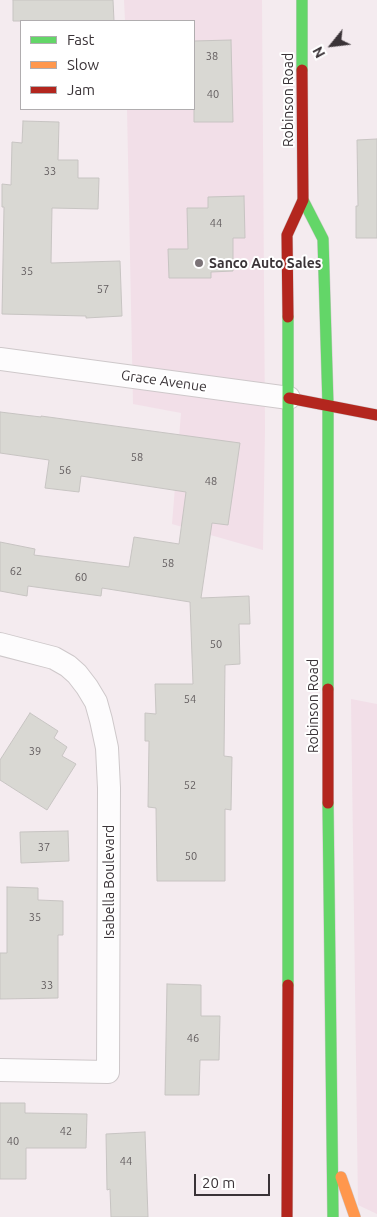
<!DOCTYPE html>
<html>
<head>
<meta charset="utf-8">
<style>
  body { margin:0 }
  #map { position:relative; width:377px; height:1217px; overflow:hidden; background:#f4ebef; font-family:Ubuntu,sans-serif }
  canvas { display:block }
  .legend { position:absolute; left:20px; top:20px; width:175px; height:90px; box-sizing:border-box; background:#fff; border:1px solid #b0adaf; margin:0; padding:6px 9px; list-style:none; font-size:15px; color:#3a3337 }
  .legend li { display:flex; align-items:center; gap:10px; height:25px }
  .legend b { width:25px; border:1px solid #b0adaf }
  .north { position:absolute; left:307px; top:20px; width:50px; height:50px; -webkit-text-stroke:4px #fff; paint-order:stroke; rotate:241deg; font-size:14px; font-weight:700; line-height:20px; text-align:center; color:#3a3337 }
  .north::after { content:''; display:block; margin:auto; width:18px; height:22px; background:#3a3337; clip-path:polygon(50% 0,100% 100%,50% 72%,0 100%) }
  .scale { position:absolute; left:194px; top:1174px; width:76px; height:22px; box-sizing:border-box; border:2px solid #3a3337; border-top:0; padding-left:6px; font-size:15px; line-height:18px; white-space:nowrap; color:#3a3337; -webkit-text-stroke:4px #fff; paint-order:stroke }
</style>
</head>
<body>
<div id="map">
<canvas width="377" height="1217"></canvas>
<ul class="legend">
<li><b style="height:6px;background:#63d668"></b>Fast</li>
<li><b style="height:6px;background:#ff974d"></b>Slow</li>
<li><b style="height:6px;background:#b3261e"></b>Jam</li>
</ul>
<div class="north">N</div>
<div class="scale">20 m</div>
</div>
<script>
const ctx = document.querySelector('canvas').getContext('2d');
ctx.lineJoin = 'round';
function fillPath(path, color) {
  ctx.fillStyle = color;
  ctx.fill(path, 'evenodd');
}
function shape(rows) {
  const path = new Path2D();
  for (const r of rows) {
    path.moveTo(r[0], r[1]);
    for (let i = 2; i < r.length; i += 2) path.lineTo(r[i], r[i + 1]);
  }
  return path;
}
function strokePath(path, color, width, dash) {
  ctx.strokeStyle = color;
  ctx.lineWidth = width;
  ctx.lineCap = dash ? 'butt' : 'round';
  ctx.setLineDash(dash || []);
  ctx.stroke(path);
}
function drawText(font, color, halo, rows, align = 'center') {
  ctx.font = font + ' Ubuntu,sans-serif';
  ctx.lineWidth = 4;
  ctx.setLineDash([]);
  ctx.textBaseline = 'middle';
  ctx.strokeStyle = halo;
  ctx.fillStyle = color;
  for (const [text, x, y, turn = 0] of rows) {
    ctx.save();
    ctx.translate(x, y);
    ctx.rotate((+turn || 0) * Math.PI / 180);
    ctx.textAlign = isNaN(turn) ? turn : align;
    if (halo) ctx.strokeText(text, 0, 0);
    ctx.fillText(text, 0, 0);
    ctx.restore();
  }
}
const built = shape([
  [124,0,262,0,265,429,263,550,172,524,181,413,133,404,127,109,194,109,194,21,125,21],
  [351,699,377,704,377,1214,358,1205]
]);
const building = shape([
  [13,0,113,0,114,21,13,21,13,0],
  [231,40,233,122,194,122,194,41,231,40],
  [23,121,59,122,58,160,78,160,78,178,99,178,98,209,52,208,51,263,120,261,122,316,86,318,86,316,2,314,4,207,2,207,2,184,11,185,12,142,22,143,23,121],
  [377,139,377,238,356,238,356,206,358,206,357,140,377,139],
  [244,196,245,238,233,238,233,271,211,272,211,278,169,278,168,249,188,249,187,208,208,208,208,197,244,196],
  [0,412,41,417,41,416,240,443,228,525,212,523,201,598,249,596,250,624,239,624,240,664,225,665,224,756,232,757,231,810,225,809,225,881,157,881,156,808,148,807,149,741,145,741,145,713,156,714,155,684,193,684,190,602,102,588,101,596,28,586,27,596,0,591,0,542,35,549,34,555,129,567,134,537,179,544,186,492,81,476,79,492,45,488,49,460,0,453,0,412],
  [30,713,58,731,54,738,67,747,62,756,76,764,47,810,0,780,0,760,30,713],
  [68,831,69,861,21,863,20,832,68,831],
  [7,887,38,888,38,900,63,901,63,935,58,935,58,998,0,999,0,953,7,953,7,887],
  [167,984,201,985,201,1016,220,1016,219,1060,200,1060,199,1095,165,1095,167,984],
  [0,1103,25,1103,25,1113,87,1114,86,1148,26,1148,26,1179,0,1179,0,1103],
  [145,1132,148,1217,111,1217,110,1189,107,1190,106,1134,145,1132]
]);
const street = shape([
  [0,359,289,398],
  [0,644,54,658,68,666,77,674,87,687,96,702,101,720,107,748,109,788,108,1072,0,1070]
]);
const fast = shape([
  [302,0,302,70],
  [303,200,323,239,328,405,328,689],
  [328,803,333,1217],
  [288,985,288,317]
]);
const slow = shape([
  [341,1177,355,1217]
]);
const jam = shape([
  [288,317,287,235,303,200,302,70],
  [289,398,377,415],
  [328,689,328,803],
  [287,1217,288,985]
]);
const markers = [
  [199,263,5,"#7b7377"]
];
const numberNames = [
  ["38",212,56],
  ["40",213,94],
  ["33",50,171],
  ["44",216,223],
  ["35",27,271],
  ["57",103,289],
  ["58",137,457],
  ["56",65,470],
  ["48",211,481],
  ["58",168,563],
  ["62",16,571],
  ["60",81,577],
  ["50",216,644],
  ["54",190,699],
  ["39",35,751],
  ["52",190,785],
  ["37",44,847],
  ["50",191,856],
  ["35",35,917],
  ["33",47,985],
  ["46",193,1038],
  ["42",66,1131],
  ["40",13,1141],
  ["44",126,1161]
];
const streetNames = [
  ["Robinson Road",288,100,-90],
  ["Grace Avenue",164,381,8],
  ["Robinson Road",313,706,-90],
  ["Isabella Boulevard",109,882,-90]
];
const poiNames = [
  ["Sanco Auto Sales",209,263]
];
fillPath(built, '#f2dfe8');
fillPath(building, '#d9d8d3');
strokePath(building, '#c7c4c2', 1);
strokePath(street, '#cec8ca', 24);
strokePath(fast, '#cec8ca', 12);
strokePath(slow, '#cec8ca', 12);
strokePath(jam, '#cec8ca', 12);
strokePath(street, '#fdfcfd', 22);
strokePath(fast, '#63d668', 11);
strokePath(slow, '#ff974d', 11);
strokePath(jam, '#b3261e', 11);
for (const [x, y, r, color] of markers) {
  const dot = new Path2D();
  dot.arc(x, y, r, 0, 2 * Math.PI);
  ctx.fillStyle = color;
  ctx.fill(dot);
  strokePath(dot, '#fff', 2);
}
drawText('11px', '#625c5e', null, numberNames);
drawText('14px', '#3a3337', '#fff', streetNames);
drawText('bold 14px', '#3a3337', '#fff', poiNames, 'left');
</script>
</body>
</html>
